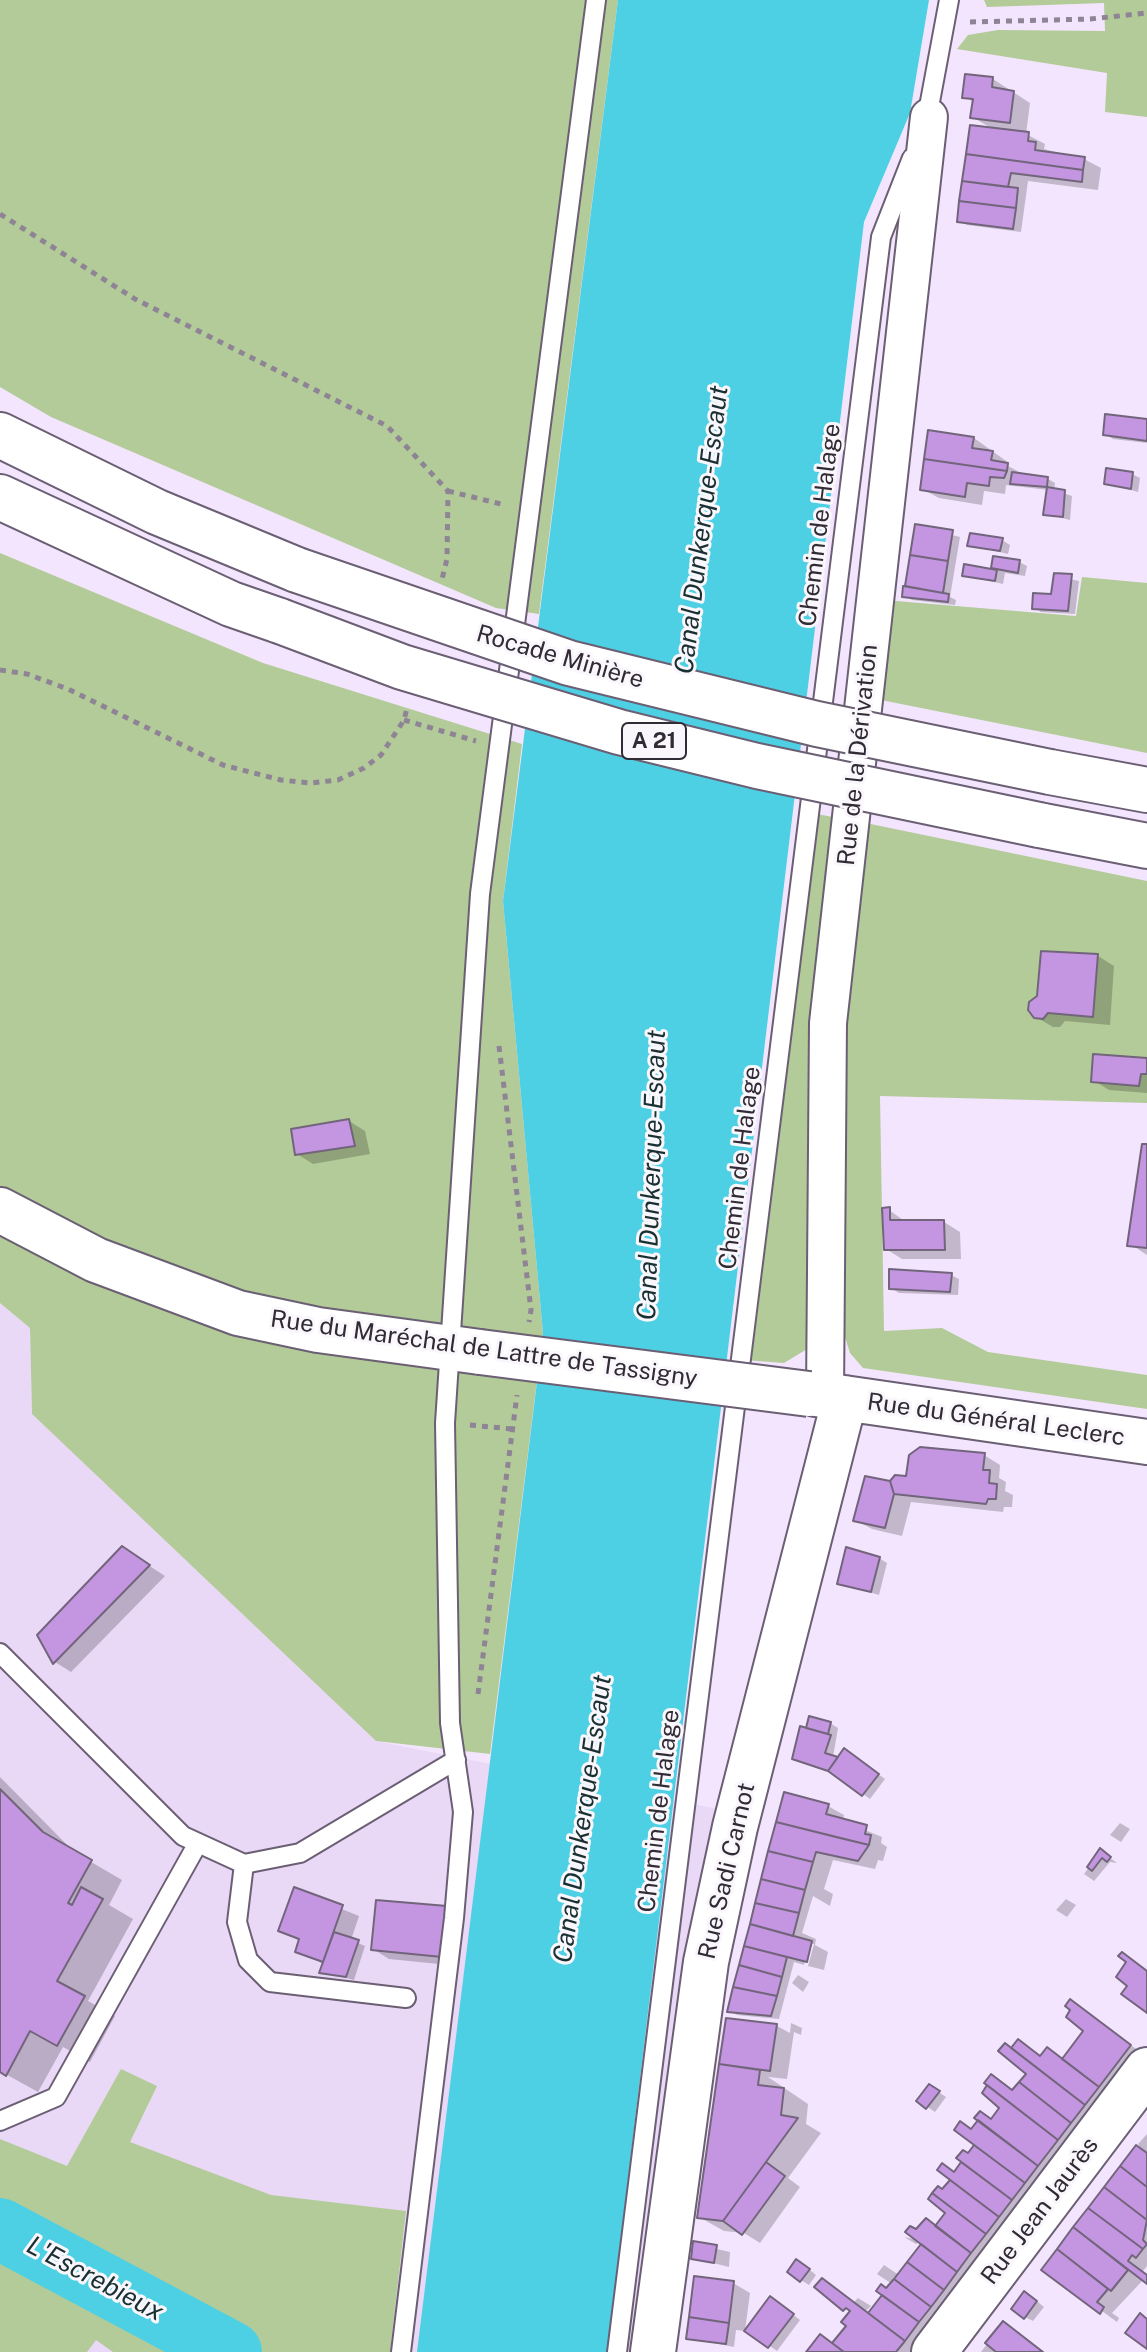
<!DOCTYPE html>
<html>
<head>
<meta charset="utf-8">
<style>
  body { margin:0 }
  canvas { display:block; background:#f3e5fe }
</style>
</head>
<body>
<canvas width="1147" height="2352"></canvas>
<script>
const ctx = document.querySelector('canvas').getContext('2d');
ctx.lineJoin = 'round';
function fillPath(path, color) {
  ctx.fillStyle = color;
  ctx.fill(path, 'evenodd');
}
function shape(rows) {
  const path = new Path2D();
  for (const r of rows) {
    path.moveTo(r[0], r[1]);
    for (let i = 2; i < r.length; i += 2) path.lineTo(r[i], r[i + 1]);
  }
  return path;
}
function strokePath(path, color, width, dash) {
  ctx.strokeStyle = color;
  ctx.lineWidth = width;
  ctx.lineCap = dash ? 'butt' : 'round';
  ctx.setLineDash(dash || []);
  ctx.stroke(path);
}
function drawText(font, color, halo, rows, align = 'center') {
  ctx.font = font + ' "Public Sans",sans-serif';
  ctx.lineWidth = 6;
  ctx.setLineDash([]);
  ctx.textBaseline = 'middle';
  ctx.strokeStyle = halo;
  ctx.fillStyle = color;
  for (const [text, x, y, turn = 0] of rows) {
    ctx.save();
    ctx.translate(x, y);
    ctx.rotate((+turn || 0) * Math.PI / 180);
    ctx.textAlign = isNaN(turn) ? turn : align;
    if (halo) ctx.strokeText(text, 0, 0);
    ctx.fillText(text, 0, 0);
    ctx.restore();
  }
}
const built = shape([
  [0,1303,30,1328,32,1414,376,1741,748,1815,717,2055,666,2352,0,2352]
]);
const green = shape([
  [0,0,618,0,539,614,496,608,51,417,0,387],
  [984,0,1147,0,1147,117,1105,112,1107,73,957,49,968,35,998,30,1105,31,1104,3,987,7],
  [0,553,263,663,522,744,503,901,543,1333,490,1754,376,1741,32,1414,30,1328,0,1303],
  [1082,577,1147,583,1147,753,871,698,884,600,1076,616],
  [817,814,838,818,812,1346,784,1363,745,1360],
  [861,822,1147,881,1147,1103,880,1096,884,1331,942,1328,988,1352,1147,1375,1147,1409,863,1368,850,1353,839,1318,848,919],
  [121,2069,157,2086,130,2142,271,2195,406,2211,390,2352,113,2352,96,2340,87,2352,0,2352,0,2139,67,2166]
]);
const water = shape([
  [618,0,929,0,910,113,864,222,607,2352,417,2352,543,1333,503,901]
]);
const shadow = shape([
  [993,79,1030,103,1026,134,1045,144,1044,149,1084,159,1101,168,1098,190,1028,181,1021,232,967,225,959,221,995,130,972,117,975,103,964,96],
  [1147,421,1147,443,1113,439,1105,434],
  [974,438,1009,463,1008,466,1025,475,1048,479,1055,483,1054,490,1072,496,1070,520,1046,514,1048,490,1006,485,1005,494,984,491,982,505,939,498,922,489],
  [1132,474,1140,478,1138,492,1106,483],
  [916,526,960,537,950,597,956,600,955,605,912,600,904,596],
  [1002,540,1010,545,1008,554,970,545],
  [995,558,1019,562,1027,566,1025,576,1005,573,1003,584,964,575,992,571],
  [1056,576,1079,581,1075,614,1041,612,1034,607,1053,596],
  [1098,956,1114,966,1110,1025,1065,1021,1060,1027,1053,1027,1036,1017],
  [1147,1060,1147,1093,1109,1090,1093,1080],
  [349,1121,365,1131,370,1154,313,1164,297,1154],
  [1147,1146,1147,1255,1130,1244],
  [889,1210,906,1222,944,1222,960,1232,961,1259,902,1259,886,1249],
  [951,1275,959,1279,958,1295,899,1293,891,1288],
  [984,1455,1000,1465,999,1478,1006,1482,1005,1491,1013,1495,1012,1507,1004,1507,1003,1512,911,1502,902,1536,872,1529,855,1520,891,1483],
  [879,1558,887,1563,879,1595,839,1583],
  [139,1559,165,1576,71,1672,55,1662,39,1636],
  [830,1723,838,1728,833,1757,852,1755,885,1779,870,1799,834,1773,794,1758,802,1729],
  [0,1777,74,1852,122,1880,109,1905,133,1919,88,2001,115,2016,90,2062,63,2047,38,2092,0,2071],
  [785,1794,828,1806,844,1815,843,1821,882,1837,881,1843,887,1847,883,1861,878,1860,875,1869,833,1860,824,1889,833,1894,830,1906,813,1896,802,1933,816,1939,815,1945,828,1952,824,1970,808,1966,814,1944,809,1944,804,1965,794,1962,779,2019,737,2015,730,2011],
  [1120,1823,1130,1829,1121,1842,1110,1835],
  [1101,1851,1117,1863,1110,1862,1094,1881,1084,1874],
  [295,1890,359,1916,351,1940,365,1946,354,1980,322,1972,324,1964,297,1951,300,1941,281,1930],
  [1066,1899,1076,1905,1067,1917,1056,1910],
  [463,1918,459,1966,389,1959,373,1949],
  [798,1975,809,1982,803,1992,792,1983],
  [1070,2002,1146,2056,966,2274,912,2345,920,2352,808,2352,821,2336,834,2344,848,2325,851,2313,822,2281,854,2302,858,2298,871,2306,866,2311,870,2314,892,2284,877,2274,884,2265,899,2275,929,2251,920,2241,916,2244,904,2237,913,2239,917,2232,936,2227,947,2212,943,2192,977,2145,973,2131,992,2120,1002,2107,992,2077,1015,2091,1028,2073,1012,2049,1019,2042,1042,2056,1048,2050,1064,2059,1086,2031],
  [727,2020,777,2026,790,2033,791,2023,802,2028,801,2035,794,2032,787,2079,768,2077,808,2104,806,2124,821,2133,788,2178,800,2187,760,2243,744,2233,724,2231,699,2217],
  [937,2091,946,2097,935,2112,919,2101],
  [1147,2134,1147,2266,1143,2271,1147,2282,1144,2279,1112,2313,1119,2318,1117,2322,1044,2269,1136,2147,1143,2152,1138,2144],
  [695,2244,730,2252,729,2267,693,2258],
  [805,2266,816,2275,809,2285,801,2280],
  [733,2283,750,2293,745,2331,736,2330,734,2347,688,2338],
  [1033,2298,1044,2307,1033,2321,1025,2317],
  [778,2303,800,2320,777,2351,747,2330],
  [1003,2323,1019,2333,1044,2352,981,2352]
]);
const river = shape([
  [0,2229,231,2352]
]);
const building = shape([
  [965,74,993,77,992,87,1014,91,1010,123,970,118,973,99,962,98,965,74],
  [970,125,1029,132,1028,141,1036,142,1035,150,1085,157,1083,170,966,154,970,125],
  [966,154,1083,170,1082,182,1011,173,1008,187,962,181,966,154],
  [962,181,1018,188,1016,208,959,201,962,181],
  [959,201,1016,208,1013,229,957,222,959,201],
  [1105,414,1147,419,1147,441,1103,435,1105,414],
  [928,430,974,437,972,448,993,451,991,460,1008,463,1007,471,924,459,928,430],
  [924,459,1007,471,1004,478,990,477,989,486,967,483,965,497,920,490,924,459],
  [1106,468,1133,472,1131,489,1104,484,1106,468],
  [1012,472,1048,477,1047,487,1010,484,1012,472],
  [1047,487,1065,490,1063,517,1043,515,1047,487],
  [915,524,953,530,948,561,910,555,915,524],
  [970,533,1003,538,1000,551,967,546,970,533],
  [910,555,948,561,943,593,905,586,910,555],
  [993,556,1020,560,1018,573,991,568,993,556],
  [964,564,997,570,995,581,962,576,964,564],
  [1054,573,1072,574,1068,611,1032,609,1033,593,1051,594,1054,573],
  [903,586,949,594,948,602,902,597,903,586],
  [1041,951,1098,954,1093,1017,1048,1013,1043,1019,1034,1018,1028,1010,1029,1002,1037,996,1041,951],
  [1093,1054,1147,1058,1147,1074,1141,1074,1139,1086,1091,1082,1093,1054],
  [349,1119,355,1146,295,1155,291,1129,349,1119],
  [1142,1144,1147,1144,1147,1248,1127,1246,1142,1144],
  [890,1207,890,1220,944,1220,945,1250,884,1250,882,1208,890,1207],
  [889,1269,952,1273,950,1292,889,1289,889,1269],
  [920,1447,985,1453,983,1470,990,1470,989,1483,997,1484,996,1499,988,1499,986,1504,894,1494,890,1481,895,1475,906,1476,909,1455,920,1447],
  [865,1476,890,1481,894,1494,885,1528,853,1521,865,1476],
  [122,1546,150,1565,53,1664,37,1635,122,1546],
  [846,1547,880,1557,871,1592,837,1584,846,1547],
  [809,1716,831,1722,828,1734,806,1728,809,1716],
  [800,1726,831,1735,825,1753,838,1757,828,1771,792,1759,800,1726],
  [844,1748,879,1774,862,1796,828,1771,844,1748],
  [0,1789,43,1832,92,1860,68,1903,72,1905,81,1887,103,1899,57,1981,85,1996,57,2046,30,2031,6,2076,0,2072,0,1789],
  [784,1792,829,1804,826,1814,867,1825,865,1834,871,1835,869,1845,776,1822,784,1792],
  [776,1822,840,1838,869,1845,858,1861,816,1852,813,1862,768,1851,776,1822],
  [1100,1848,1111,1857,1107,1862,1102,1858,1092,1871,1087,1867,1100,1848],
  [768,1851,813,1862,805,1890,761,1879,768,1851],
  [761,1879,805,1890,799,1913,755,1903,761,1879],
  [294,1887,343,1905,323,1962,295,1952,299,1939,278,1931,294,1887],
  [376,1900,447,1906,442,1957,371,1950,376,1900],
  [755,1903,799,1913,793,1936,750,1924,755,1903],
  [750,1924,812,1941,807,1962,744,1946,750,1924],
  [334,1932,359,1940,346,1977,319,1973,334,1932],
  [744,1946,787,1957,782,1977,739,1965,744,1946],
  [1122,1952,1147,1971,1147,2013,1121,1994,1127,1986,1116,1977,1126,1962,1118,1956,1122,1952],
  [739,1965,782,1977,777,1996,733,1987,739,1965],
  [733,1987,777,1996,771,2016,727,2012,733,1987],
  [1070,1999,1131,2045,1099,2087,1062,2059,1083,2031,1066,2017,1070,2010,1065,2006,1070,1999],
  [726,2018,777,2024,770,2071,719,2064,726,2018],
  [1018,2039,1040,2056,1047,2047,1099,2087,1085,2105,1011,2048,1018,2039],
  [1005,2043,1085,2105,1071,2123,1019,2082,1026,2074,998,2051,1005,2043],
  [719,2064,760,2070,758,2085,784,2088,781,2115,798,2118,723,2221,697,2218,719,2064],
  [991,2074,1012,2090,1019,2082,1071,2123,1058,2140,984,2083,991,2074],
  [929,2084,940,2091,926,2109,916,2101,929,2084],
  [987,2085,1058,2140,1038,2166,974,2118,980,2111,991,2119,999,2108,982,2093,987,2085],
  [978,2120,1038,2166,1025,2183,954,2130,960,2121,971,2129,978,2120],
  [974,2145,1025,2183,1012,2200,956,2158,963,2150,968,2153,974,2145],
  [1136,2145,1147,2153,1147,2187,1120,2166,1136,2145],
  [766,2162,785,2176,742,2235,723,2221,766,2162],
  [961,2162,1012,2200,999,2217,937,2170,942,2163,954,2172,961,2162],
  [1120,2166,1147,2187,1147,2220,1104,2187,1120,2166],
  [950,2180,999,2217,986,2234,932,2193,938,2186,942,2189,950,2180],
  [1104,2187,1147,2220,1143,2240,1147,2244,1143,2249,1088,2208,1104,2187],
  [932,2193,986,2234,971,2253,935,2226,945,2213,928,2199,932,2193],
  [1088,2208,1143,2249,1136,2258,1132,2255,1128,2261,1147,2275,1147,2284,1073,2227,1088,2208],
  [926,2218,971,2253,957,2272,905,2232,910,2226,916,2229,926,2218],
  [1073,2227,1128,2270,1111,2291,1057,2249,1073,2227],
  [693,2241,717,2245,714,2263,691,2259,693,2241],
  [921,2244,957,2272,944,2290,907,2262,921,2244],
  [1057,2249,1108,2289,1097,2302,1104,2307,1100,2314,1041,2270,1057,2249],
  [796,2259,810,2269,800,2282,787,2272,796,2259],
  [907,2262,944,2290,931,2307,894,2279,907,2262],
  [694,2276,734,2281,729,2323,689,2317,694,2276],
  [822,2278,905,2341,896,2352,844,2352,832,2343,846,2326,841,2322,850,2311,846,2308,843,2311,814,2287,822,2278],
  [894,2279,931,2307,919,2322,876,2291,881,2284,886,2288,894,2279],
  [1024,2291,1037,2301,1024,2319,1011,2309,1024,2291],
  [882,2295,919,2322,905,2341,868,2313,882,2295],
  [770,2296,794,2314,768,2348,744,2331,770,2296],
  [1140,2313,1147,2319,1147,2349,1125,2333,1140,2313],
  [689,2317,729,2323,726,2344,686,2339,689,2317],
  [1003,2321,1043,2352,996,2352,985,2343,1003,2321],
  [820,2334,844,2352,806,2352,820,2334]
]);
const path = shape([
  [970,22,1090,19,1147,13],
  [0,214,135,299,387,426,448,491,447,559,442,579],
  [448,491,505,505],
  [0,670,27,674,68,689,223,765,281,780,310,783,338,780,364,768,381,755,404,720,407,708],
  [404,720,476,741],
  [499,1046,531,1310,529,1322],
  [470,1425,512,1429],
  [478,1694,517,1395]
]);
const lane = shape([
  [926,123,949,0],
  [0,1653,183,1836,244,1864,300,1853,456,1760],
  [244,1864,237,1922,248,1960,270,1982,406,1998],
  [0,2121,56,2097,198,1843],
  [401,2352,454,1918,463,1812,450,1723,445,1423,480,894,596,0],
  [617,2352,881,237,912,158]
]);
const street = shape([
  [825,1395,828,1023,929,117]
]);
const secondary = shape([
  [0,1210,96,1260,238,1313,318,1330,480,1352],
  [816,1394,1147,1442],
  [653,2352,706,1962,735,1827,845,1398],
  [934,2352,1147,2070]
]);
const highway = shape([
  [0,435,157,512,297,570],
  [0,497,231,604,280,621],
  [1050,772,1147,790],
  [1039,825,1147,846]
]);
const secondaryBridge = shape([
  [480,1352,809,1394]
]);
const highwayBridge = shape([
  [297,570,569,663,817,724,1050,772],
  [280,621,402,667,619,732,757,766,1039,825]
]);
const shields = [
  [654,741,64]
];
const shieldNames = [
  ["A 21",654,741]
];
const streetNames = [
  ["Chemin de Halage",820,525,-83],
  ["Rocade Minière",560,657,16],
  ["Rue de la Dérivation",858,755,-84],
  ["Chemin de Halage",740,1168,-83],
  ["Rue du Maréchal de Lattre de Tassigny",484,1349,8],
  ["Rue du Général Leclerc",996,1420,8],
  ["Chemin de Halage",659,1811,-83],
  ["Rue Sadi Carnot",727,1871,-77],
  ["Rue Jean Jaurès",1040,2211,-53]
];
const waterNames = [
  ["Canal Dunkerque-Escaut",702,530,-83],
  ["Canal Dunkerque-Escaut",652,1175,-88],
  ["Canal Dunkerque-Escaut",583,1819,-82],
  ["L'Escrebieux",95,2279,28]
];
fillPath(built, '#ead8f7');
fillPath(green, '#b3cb98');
fillPath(water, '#4ed0e4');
fillPath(shadow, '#0003');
strokePath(river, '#4ed0e4', 62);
fillPath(building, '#c496e1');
strokePath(building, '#72657b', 2);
strokePath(lane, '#6b5f74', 22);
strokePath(street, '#6b5f74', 40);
strokePath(secondary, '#6b5f74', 48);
strokePath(highway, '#6b5f74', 48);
strokePath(path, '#8e8495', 5, [6, 6]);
strokePath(lane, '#fff', 18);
strokePath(street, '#fff', 36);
strokePath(secondary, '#fff', 44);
strokePath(highway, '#fff', 44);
strokePath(secondaryBridge, '#6b5f74', 48, []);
strokePath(highwayBridge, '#6b5f74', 48, []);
strokePath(secondaryBridge, '#fff', 44);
strokePath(highwayBridge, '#fff', 44);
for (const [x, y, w] of shields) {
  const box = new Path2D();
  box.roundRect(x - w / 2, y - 18, w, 36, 6);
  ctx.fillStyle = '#faf7fc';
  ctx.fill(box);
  strokePath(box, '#312b35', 2);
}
drawText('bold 22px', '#312b35', null, shieldNames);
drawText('24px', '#312b35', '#faf7fc', streetNames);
drawText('italic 26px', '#193033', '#faf7fc', waterNames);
</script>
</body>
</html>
